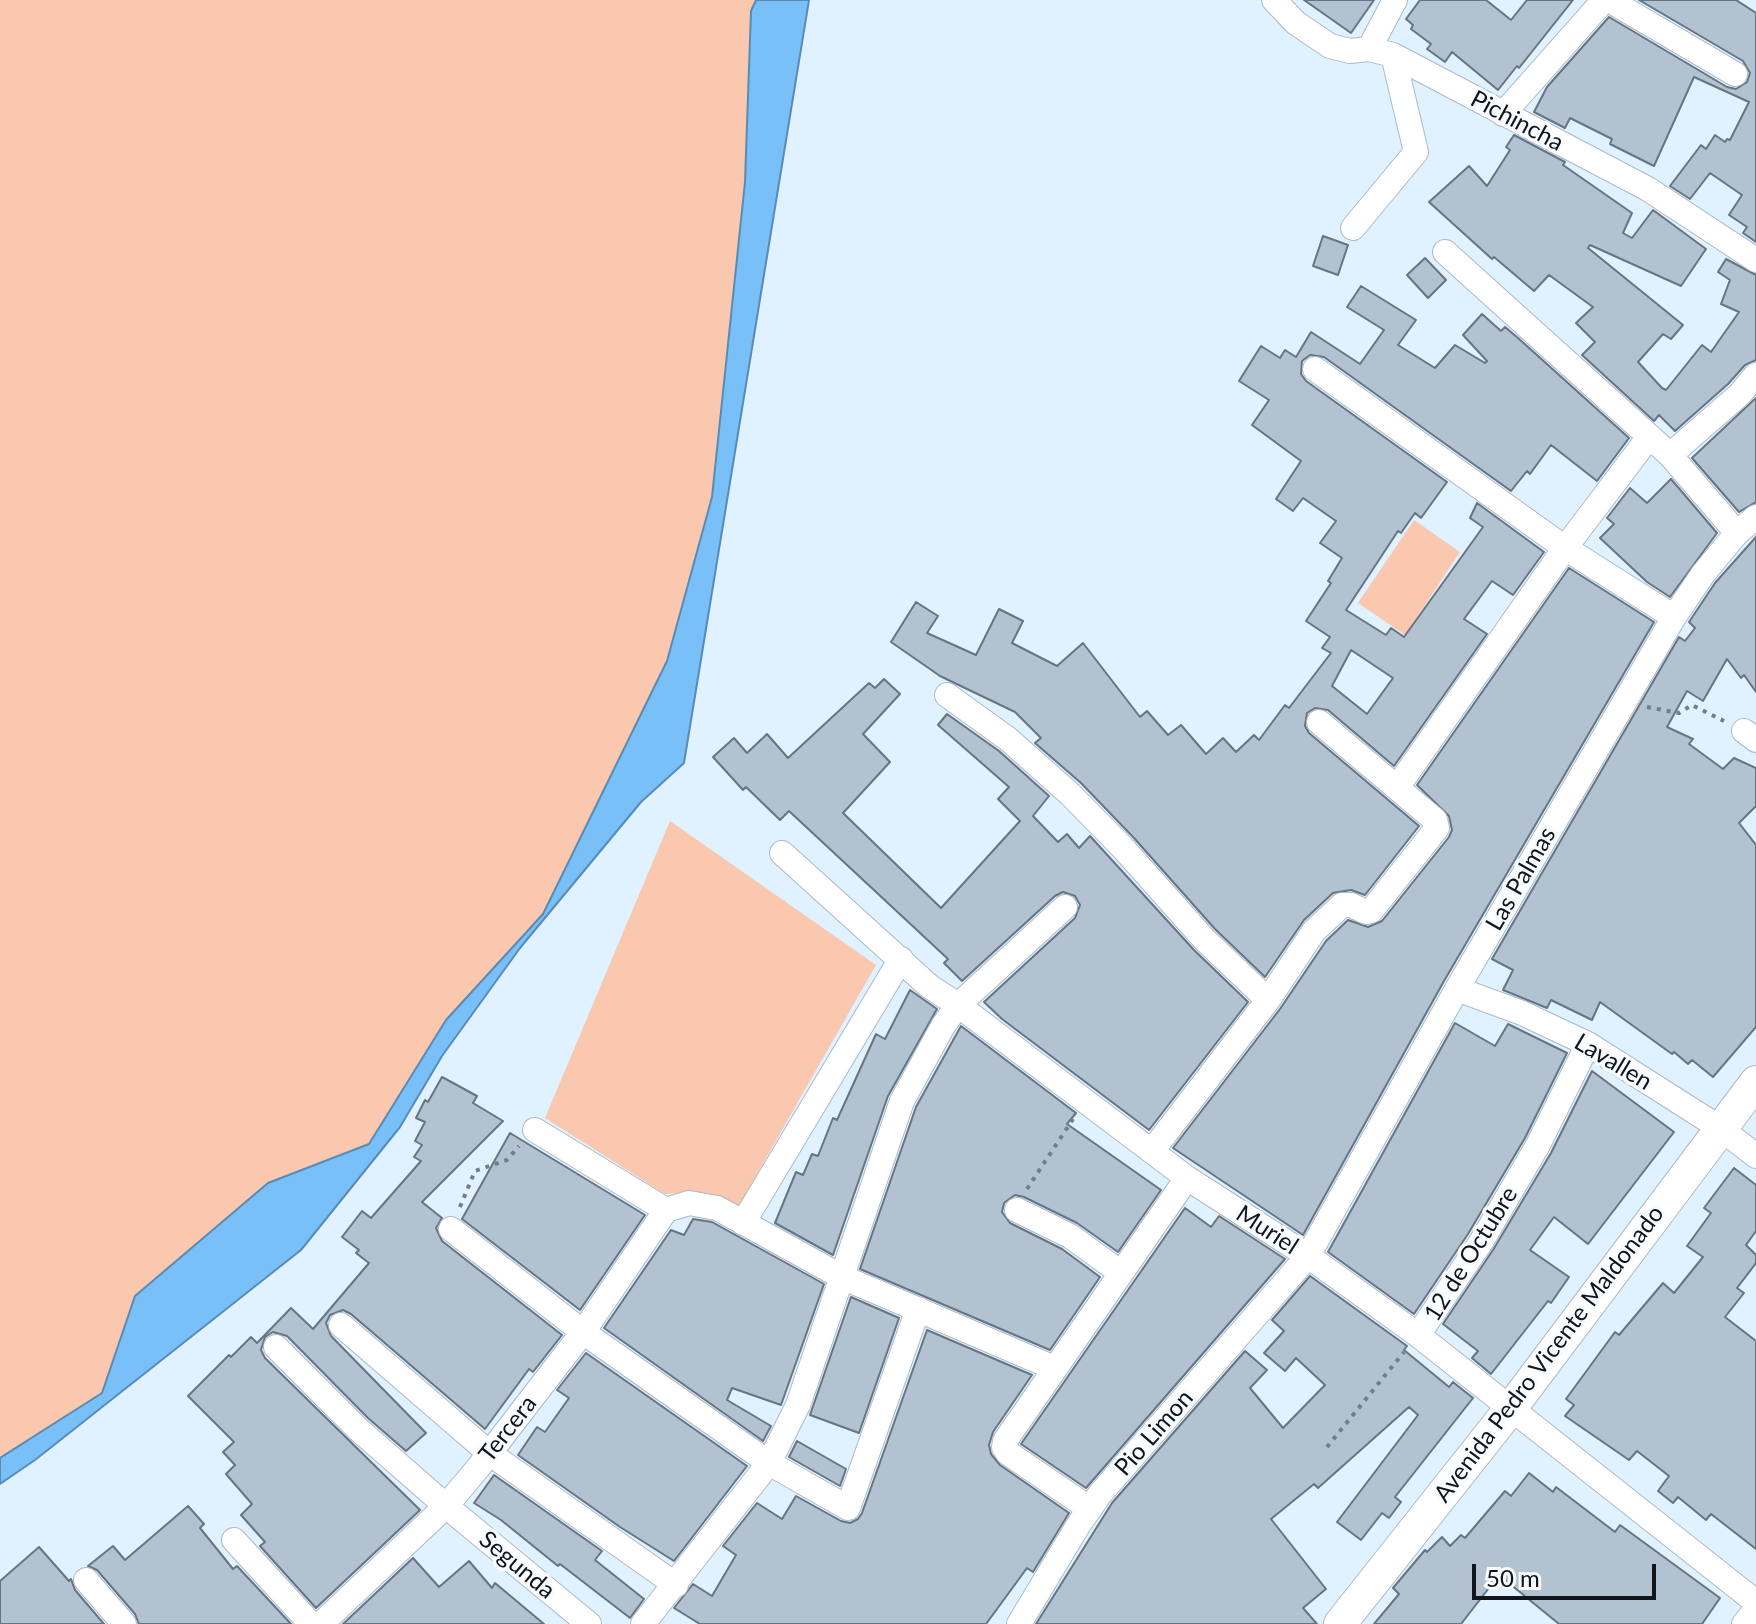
<!DOCTYPE html>
<html>
<head>
<meta charset="utf-8">
<style>
	body { margin:0 }
	#map { position:relative; width:1756px; height:1624px; overflow:hidden; background:#e0f1ff; font-family:Lato,sans-serif }
	canvas { display:block }
	.scale { position:absolute; left:1472px; top:1564px; width:184px; height:36px; box-sizing:border-box; border:4px solid #0f151a; border-top:0; padding-left:10px; font-size:24px; line-height:28px; white-space:nowrap; color:#0f151a; -webkit-text-stroke:6px #f9fcff; paint-order:stroke }
</style>
</head>
<body>
<div id="map">
<canvas width="1756" height="1624"></canvas>
<div class="scale">50 m</div>
</div>
<script>
const ctx = document.querySelector('canvas').getContext('2d');
ctx.lineJoin = 'round';
function fillPath(path, color) { ctx.fillStyle = color; ctx.fill(path, 'evenodd'); }
const toPath = rows => new Path2D(rows.map(r => 'M' + r).join(''));
function stroke(path, color, width, dash) { ctx.strokeStyle = color; ctx.lineWidth = width; ctx.lineCap = dash ? 'butt' : 'round'; ctx.setLineDash(dash || []); ctx.stroke(path); }
function label(font, color, halo, rows, align = 'center') {
  ctx.font = font + ' Lato,sans-serif'; ctx.lineWidth = 7; ctx.setLineDash([]); ctx.textBaseline = 'middle'; ctx.strokeStyle = halo; ctx.fillStyle = color; for (const [text, x, y, turn = 0] of rows) {
    ctx.save(); ctx.translate(x, y); ctx.rotate((+turn || 0) * Math.PI / 180); ctx.textAlign = isNaN(turn) ? turn : align; if (halo) ctx.strokeText(text, 0, 0); ctx.fillText(text, 0, 0); ctx.restore();
  }
}
fillPath(toPath([
	[0,0,756,0,751,11,745,182,712,497,667,661,543,914,446,1020,369,1144,268,1183,135,1296,102,1393,0,1458],
	[1414,520,1460,552,1405,635,1358,603],
	[670,821,876,965,737,1209,700,1192,665,1194,545,1118]
]), '#fac7af');
const water = toPath([
	[756,0,809,0,684,763,641,802,520,948,442,1056,400,1127,301,1250,35,1460,0,1484,0,1458,102,1393,135,1296,268,1183,369,1144,446,1020,543,914,667,661,712,497,745,182,751,11,756,0]
]);
fillPath(water, '#79bff8');
stroke(water, '#598cb5', 2);
const building = toPath([
	[1304,0,1374,0,1351,33,1304,0],
	[1420,0,1486,0,1511,20,1527,0,1573,0,1519,68,1517,66,1498,90,1452,52,1445,62,1427,49,1431,44,1411,29,1413,25,1406,19,1420,0],
	[1639,0,1736,0,1756,13,1756,242,1743,233,1747,227,1729,215,1742,195,1710,173,1690,199,1670,186,1701,145,1706,149,1715,135,1725,142,1727,139,1730,140,1749,102,1694,77,1654,166,1610,144,1612,139,1570,118,1565,128,1534,112,1547,87,1609,17,1727,87,1736,89,1747,82,1750,73,1743,61,1639,0],
	[1514,135,1565,162,1563,165,1632,213,1623,233,1632,238,1653,210,1706,249,1681,286,1590,245,1588,248,1683,325,1671,339,1663,334,1638,362,1662,388,1666,390,1702,345,1711,352,1739,312,1721,304,1730,280,1718,272,1726,259,1756,275,1756,360,1745,365,1728,384,1675,431,1659,415,1654,421,1582,355,1595,342,1576,323,1593,307,1549,275,1534,291,1494,257,1492,259,1429,202,1469,166,1487,186,1510,150,1506,147,1514,135],
	[1323,236,1348,245,1338,275,1313,266,1323,236],
	[1425,258,1446,280,1428,298,1407,275,1425,258],
	[1361,286,1416,320,1398,345,1435,368,1455,345,1485,363,1487,361,1463,335,1482,314,1501,331,1505,327,1518,338,1629,438,1597,481,1551,445,1530,474,1527,471,1511,491,1324,357,1310,355,1302,361,1301,374,1306,381,1447,482,1421,518,1415,513,1401,533,1398,531,1346,610,1386,635,1391,628,1404,637,1483,527,1470,518,1477,503,1544,552,1513,595,1492,581,1464,619,1487,634,1394,766,1328,710,1315,708,1307,713,1305,726,1309,733,1419,826,1365,895,1351,890,1333,893,1304,920,1265,977,1215,929,1134,838,1081,783,1035,743,1041,738,1015,712,940,676,891,642,916,602,938,616,927,633,976,655,999,609,1023,621,1012,643,1057,666,1083,643,1140,717,1147,711,1168,735,1181,725,1206,754,1223,738,1236,752,1254,735,1259,740,1285,705,1289,708,1331,653,1322,648,1330,637,1306,621,1331,583,1328,581,1342,558,1320,543,1336,521,1303,498,1293,511,1276,499,1301,461,1252,425,1269,400,1239,381,1261,346,1280,358,1285,350,1296,357,1311,332,1360,364,1384,330,1347,307,1361,286],
	[1351,650,1393,678,1367,714,1332,686,1351,650],
	[1756,398,1756,502,1739,512,1692,458,1756,398],
	[1671,479,1717,533,1670,597,1647,582,1600,538,1614,524,1607,518,1630,488,1647,503,1671,479],
	[1756,537,1756,692,1744,675,1741,678,1727,659,1703,701,1687,691,1667,727,1693,739,1689,744,1723,769,1734,758,1756,768,1756,806,1739,823,1756,845,1756,1027,1713,1077,1692,1060,1688,1064,1674,1052,1672,1054,1600,1002,1592,1020,1551,1000,1547,1008,1503,990,1513,970,1492,959,1679,637,1685,641,1695,628,1689,622,1715,583,1756,537],
	[1569,568,1654,622,1444,981,1303,1235,1173,1148,1280,1009,1326,941,1348,920,1368,927,1382,921,1449,837,1452,830,1449,816,1417,785,1569,568],
	[884,679,900,694,863,734,890,762,843,813,941,908,1020,821,998,799,1009,787,938,725,947,714,999,751,1049,796,1033,816,1058,842,1067,834,1079,848,1090,836,1194,950,1248,1002,1149,1130,1002,1019,984,1002,1075,918,1080,905,1075,896,1063,892,1055,896,962,981,944,963,948,959,789,811,780,820,746,787,743,790,713,757,734,738,747,753,767,734,788,758,869,683,875,688,884,679],
	[910,990,937,1009,888,1096,833,1255,775,1223,796,1172,803,1175,812,1154,818,1156,833,1118,837,1120,876,1034,885,1039,910,990],
	[1455,1023,1495,1046,1508,1024,1567,1053,1525,1138,1468,1234,1414,1314,1328,1252,1455,1023],
	[961,1026,1076,1113,1067,1124,1161,1190,1118,1252,1077,1223,1024,1197,1015,1195,1004,1203,1002,1212,1010,1223,1062,1249,1100,1277,1050,1350,860,1269,916,1107,961,1026],
	[1592,1071,1674,1132,1588,1244,1554,1217,1530,1250,1569,1277,1551,1303,1548,1301,1491,1374,1472,1358,1478,1351,1443,1324,1493,1250,1551,1153,1592,1071],
	[442,1077,477,1096,473,1103,503,1121,422,1202,442,1218,436,1228,442,1241,562,1335,533,1372,529,1369,485,1429,351,1314,343,1310,330,1315,326,1323,331,1336,426,1433,406,1451,368,1418,287,1336,273,1332,265,1337,261,1350,265,1358,420,1510,316,1608,260,1546,265,1542,241,1515,252,1504,226,1474,235,1465,223,1452,234,1442,188,1396,229,1355,231,1357,251,1337,257,1343,291,1308,313,1329,369,1263,356,1253,359,1250,342,1237,362,1211,371,1218,421,1161,414,1157,422,1145,415,1141,425,1122,416,1118,425,1100,428,1102,442,1077],
	[510,1133,645,1215,580,1310,462,1219,510,1133],
	[1734,1168,1756,1185,1756,1231,1746,1245,1756,1255,1756,1263,1737,1288,1744,1293,1725,1317,1756,1341,1756,1549,1711,1514,1706,1520,1678,1497,1673,1503,1658,1491,1669,1476,1637,1451,1629,1460,1565,1416,1574,1405,1566,1399,1615,1332,1619,1335,1663,1283,1674,1293,1703,1257,1687,1246,1711,1213,1704,1208,1734,1168],
	[1185,1208,1211,1227,1219,1216,1285,1259,1086,1488,1021,1444,1185,1208],
	[693,1219,712,1222,824,1284,781,1405,732,1388,727,1400,771,1426,763,1441,604,1328,671,1230,684,1235,693,1219],
	[1310,1276,1407,1346,1404,1350,1449,1387,1453,1382,1473,1398,1395,1497,1401,1502,1389,1518,1382,1513,1361,1540,1337,1522,1418,1415,1409,1407,1318,1488,1314,1484,1271,1519,1326,1589,1303,1608,1317,1624,1036,1624,1112,1503,1245,1351,1267,1370,1250,1388,1283,1428,1325,1385,1296,1358,1285,1371,1264,1353,1284,1331,1272,1320,1310,1276],
	[851,1297,899,1318,859,1433,810,1415,851,1297],
	[927,1330,1032,1375,993,1432,989,1445,991,1454,1000,1465,1069,1513,1033,1572,1027,1568,986,1624,700,1624,674,1608,693,1584,712,1596,736,1555,723,1546,757,1503,782,1519,796,1496,841,1521,850,1523,858,1519,862,1513,927,1330],
	[586,1353,747,1466,674,1561,620,1527,518,1455,537,1427,545,1432,569,1398,557,1390,586,1353],
	[797,1441,846,1469,840,1486,789,1457,797,1441],
	[1529,1473,1553,1492,1556,1487,1615,1532,1620,1525,1720,1598,1702,1624,1559,1624,1499,1575,1461,1624,1374,1624,1399,1594,1393,1588,1425,1550,1427,1552,1442,1537,1450,1546,1461,1535,1465,1538,1505,1491,1511,1496,1529,1473],
	[494,1475,602,1551,595,1560,644,1599,630,1618,560,1564,558,1566,501,1520,474,1503,494,1475],
	[188,1506,204,1524,200,1528,233,1569,237,1566,291,1624,139,1624,135,1614,97,1570,88,1566,113,1546,125,1560,188,1506],
	[39,1547,69,1581,71,1579,75,1590,104,1624,0,1624,0,1581,39,1547],
	[413,1558,439,1587,469,1561,492,1588,495,1583,544,1624,343,1624,413,1558]
]);
fillPath(building, '#b2c2d0');
stroke(building, '#677582', 2);
const minor = toPath([
	[1274,0,1296,23,1330,46,1350,51,1369,49,1393,55,1648,189,1756,260],
	[1609,0,1735,74],
	[1369,49,1395,0],
	[1503,114,1604,0],
	[1353,228,1416,152,1393,55],
	[1445,252,1670,455,1737,533],
	[1315,369,1565,548,1674,617],
	[1670,455,1739,395,1756,375],
	[947,695,1008,739,1070,794,1123,848,1204,939,1268,1000],
	[1744,731,1756,740],
	[1398,786,1565,548,1649,437],
	[782,853,929,986,958,1005,1187,1178,1308,1256,1418,1335,1756,1602],
	[1457,989,1522,1013,1588,1044,1720,1128,1756,1156],
	[535,1130,666,1210,689,1203,717,1208,842,1277,1054,1368],
	[1152,1151,1268,1000,1314,931,1342,905,1351,905,1366,912,1371,911,1437,828,1435,820,1319,722],
	[1017,1210,1070,1236,1121,1273],
	[743,1223,901,959],
	[451,1229,583,1332,769,1463,848,1508,918,1309],
	[341,1325,489,1453,676,1585],
	[1418,1335,1481,1242,1538,1145,1588,1044],
	[276,1347,358,1429,446,1506,589,1624],
	[1090,1509,1008,1453,1004,1447,1005,1441,1187,1178],
	[234,1540,311,1624],
	[86,1580,124,1624],
	[321,1624,446,1506,478,1468,583,1332,666,1210],
	[643,1624,769,1463,798,1405,902,1101,943,1026,958,1005,1065,907],
	[1019,1624,1079,1524,1100,1494,1308,1256,1457,989,1674,617,1703,574,1737,533,1756,517],
	[1744,1624,1756,1609]
]);
const major = toPath([
	[1340,1624,1511,1408,1756,1082]
]);
stroke(minor, '#aabac8', 26);
stroke(major, '#aabac8', 34);
stroke(toPath([
	[1647,707,1679,713,1692,705,1724,721],
	[1027,1189,1073,1119],
	[460,1207,475,1171,507,1160,519,1146],
	[1327,1447,1404,1352]
]), '#727d86', 4, [4, 6]);
stroke(minor, '#fff', 24);
stroke(major, '#fff', 32);
label('24px', '#0f151a', '#f9fcff', [
	["Pichincha",1517,121,28],
	["Las Palmas",1521,879,-60],
	["Lavallen",1613,1062,31],
	["Muriel",1267,1230,33],
	["12 de Octubre",1471,1254,-58],
	["Avenida Pedro Vicente Maldonado",1549,1354,-53],
	["Tercera",508,1429,-52],
	["Pio Limon",1154,1433,-49],
	["Segunda",517,1565,40]
]);
</script>
</body>
</html>
